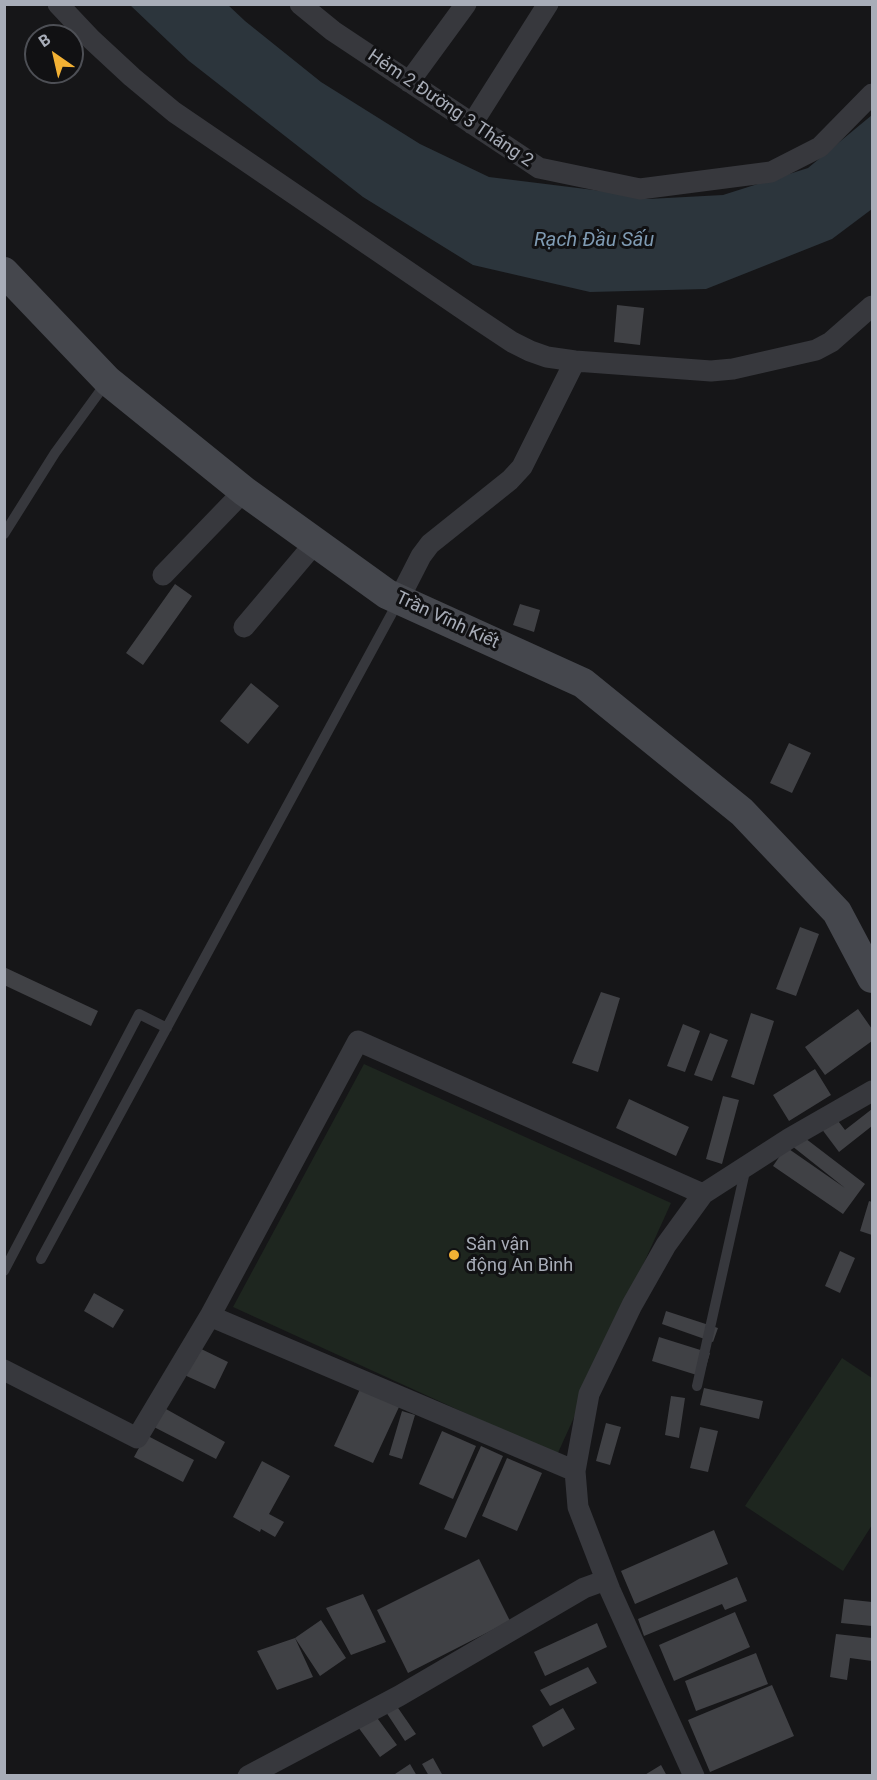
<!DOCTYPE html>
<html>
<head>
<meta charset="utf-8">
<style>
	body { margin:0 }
	#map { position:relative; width:877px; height:1780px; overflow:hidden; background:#161618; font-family:Roboto,sans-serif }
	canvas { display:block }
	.frame { position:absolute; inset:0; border:6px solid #a8adb8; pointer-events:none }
	.north { position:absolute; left:24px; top:24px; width:60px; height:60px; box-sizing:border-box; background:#111113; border:2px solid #4d4f55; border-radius:50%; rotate:326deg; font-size:16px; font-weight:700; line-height:24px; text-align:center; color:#a8adb8 }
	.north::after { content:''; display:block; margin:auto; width:21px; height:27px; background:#f2b134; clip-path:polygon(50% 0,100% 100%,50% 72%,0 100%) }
</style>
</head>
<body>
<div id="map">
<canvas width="877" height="1780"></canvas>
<div class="frame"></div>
<div class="north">B</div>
</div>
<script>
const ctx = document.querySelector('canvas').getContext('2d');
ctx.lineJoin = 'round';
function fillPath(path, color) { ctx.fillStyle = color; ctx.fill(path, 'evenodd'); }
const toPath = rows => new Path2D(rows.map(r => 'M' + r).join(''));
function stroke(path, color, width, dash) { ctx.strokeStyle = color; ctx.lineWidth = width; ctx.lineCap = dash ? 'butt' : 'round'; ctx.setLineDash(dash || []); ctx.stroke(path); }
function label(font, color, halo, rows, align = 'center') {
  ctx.font = font + ' Roboto,sans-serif'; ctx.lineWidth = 6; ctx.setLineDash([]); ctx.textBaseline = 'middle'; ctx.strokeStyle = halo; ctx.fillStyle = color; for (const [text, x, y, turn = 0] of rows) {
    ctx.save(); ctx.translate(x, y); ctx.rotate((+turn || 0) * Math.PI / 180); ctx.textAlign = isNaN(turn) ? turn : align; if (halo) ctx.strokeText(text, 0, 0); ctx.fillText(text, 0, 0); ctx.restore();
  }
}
fillPath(toPath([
	[364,1064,671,1203,557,1455,233,1307],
	[842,1358,872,1378,872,1525,843,1571,745,1506]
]), '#1e261f');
fillPath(toPath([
	[130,5,228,5,245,21,321,82,420,144,489,177,610,192,648,199,723,195,808,168,872,115,872,209,832,239,706,289,590,292,473,265,363,197,189,61]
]), '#2c353c');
fillPath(toPath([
	[617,305,644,308,640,345,614,342],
	[175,584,192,596,143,665,126,653],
	[520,604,540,610,534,632,513,625],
	[251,683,279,706,248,744,220,721],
	[789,743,811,753,792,793,770,783],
	[800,927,819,934,796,996,776,989],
	[4,967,98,1011,91,1026,4,985],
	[601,992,620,998,598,1072,572,1063],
	[858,1009,872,1029,872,1041,825,1075,805,1047],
	[751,1013,774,1021,754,1085,731,1077],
	[683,1024,700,1031,685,1072,667,1066],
	[710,1033,728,1040,712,1081,694,1075],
	[815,1069,831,1095,789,1121,773,1095],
	[723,1096,739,1100,722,1164,706,1159],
	[629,1099,689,1127,676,1156,616,1128],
	[872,1109,872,1126,839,1152,821,1128,835,1117,845,1130],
	[801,1135,865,1184,843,1214,773,1166,786,1147,845,1188,792,1146],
	[869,1201,872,1202,872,1235,860,1231],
	[840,1251,855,1258,840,1293,825,1286],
	[94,1293,124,1310,113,1328,84,1311],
	[666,1311,718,1328,713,1342,662,1324],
	[659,1337,710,1353,703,1377,652,1361],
	[193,1345,228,1362,215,1389,180,1373],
	[704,1388,763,1401,759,1419,700,1405],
	[360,1389,399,1407,373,1463,334,1446],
	[671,1396,685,1398,679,1438,665,1435],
	[166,1409,225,1442,216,1459,154,1427],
	[402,1411,415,1415,402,1459,389,1455],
	[606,1423,621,1427,610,1465,596,1461],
	[700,1427,718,1431,708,1472,690,1468],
	[442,1431,476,1446,453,1499,419,1484],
	[146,1435,194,1460,183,1482,134,1457],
	[481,1446,503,1456,466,1538,444,1529],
	[507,1458,542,1473,517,1531,482,1516],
	[262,1461,290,1476,269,1514,284,1522,275,1537,261,1529,260,1532,233,1517],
	[714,1530,728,1564,635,1604,621,1571],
	[479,1559,510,1621,408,1673,377,1610],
	[737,1577,747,1601,725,1610,722,1604,644,1636,638,1619],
	[363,1594,386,1642,351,1655,326,1608],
	[844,1599,872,1602,872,1626,841,1623],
	[735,1612,750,1647,674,1681,659,1645],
	[321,1620,346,1658,320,1676,295,1638,313,1677,277,1690,257,1651,295,1638],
	[597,1623,607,1647,545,1676,534,1652],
	[836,1634,872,1638,872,1661,850,1658,847,1680,830,1677],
	[756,1653,768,1684,696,1711,685,1681],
	[588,1667,597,1683,550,1706,540,1690],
	[772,1685,794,1736,710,1772,688,1720],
	[396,1705,416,1734,405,1741,386,1712],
	[563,1708,575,1729,543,1747,532,1726],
	[375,1715,397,1745,380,1757,358,1727],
	[433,1758,443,1776,429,1776,422,1764],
	[410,1764,417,1776,392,1776],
	[661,1765,667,1776,643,1776]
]), '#404145');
stroke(toPath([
	[4,534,55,453,106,383],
	[41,1259,398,602],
	[4,1271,139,1014,167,1028],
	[697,1386,746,1167]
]), '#37383d', 10);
stroke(toPath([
	[58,4,91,39,132,77,174,112,476,318,512,342,530,351,547,357,575,361,711,371,733,369,816,350,831,342,872,306],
	[300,4,333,31,539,168,640,189,771,172,820,147,872,94],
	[409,82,466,4],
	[472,124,548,4],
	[163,575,244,491],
	[399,599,421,556,430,544,510,480,522,467,575,361],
	[244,627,315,543],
	[210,1316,575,1471],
	[4,1370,137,1438,210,1316,358,1041,703,1194],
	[248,1776,399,1696,584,1588,606,1580],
	[694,1776,610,1590,578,1507,575,1471,589,1394,632,1305,666,1245,703,1194,790,1138,872,1091]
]), '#37383d', 21);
stroke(toPath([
	[4,272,108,381,244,491,387,594,583,683,742,812,837,912,872,978]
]), '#45474d', 30);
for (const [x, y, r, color] of [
	[454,1255,6,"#f2b134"]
]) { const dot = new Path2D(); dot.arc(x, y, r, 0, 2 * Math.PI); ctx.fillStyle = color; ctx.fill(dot); stroke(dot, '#111113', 2); }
label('18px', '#a8adb8', '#111113', [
	["Hẻm 2 Đường 3 Tháng 2",450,109,34],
	["Trần Vĩnh Kiết",447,621,25]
]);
label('18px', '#a8adb8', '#111113', [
	["Sân vận",466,1245],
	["động An Bình",466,1266]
], 'left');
label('italic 20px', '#7f9bb3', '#111113', [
	["Rạch Đầu Sấu",594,241]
]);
</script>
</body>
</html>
